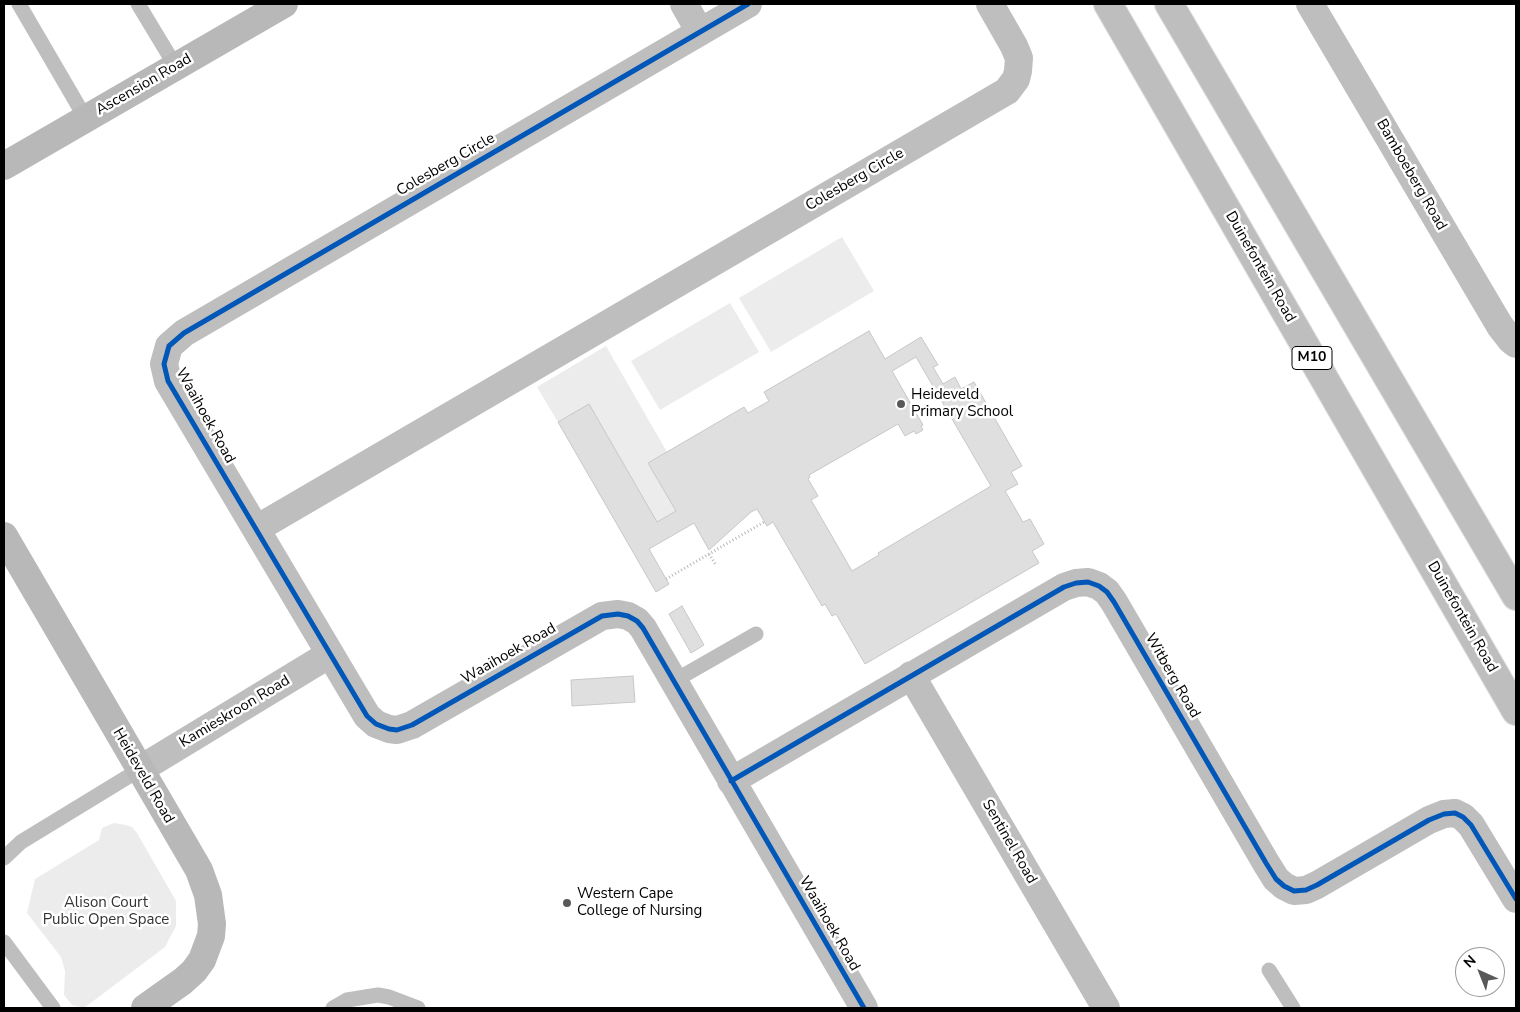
<!DOCTYPE html>
<html>
<head>
<meta charset="utf-8">
<style>
	body { margin:0 }
	#map { position:relative; width:1520px; height:1012px; overflow:hidden; background:#fff; font-family:"Nunito Sans",sans-serif }
	canvas { display:block }
	.frame { position:absolute; inset:0; border:5px solid #000; pointer-events:none }
	.north { position:absolute; left:1455px; top:947px; width:50px; height:50px; box-sizing:border-box; background:#fff; border:1px solid #999; border-radius:50%; rotate:316deg; font-size:14px; font-weight:700; line-height:20px; text-align:center; color:#000 }
	.north::after { content:''; display:block; margin:auto; width:18px; height:22px; background:#595959; clip-path:polygon(50% 0,100% 100%,50% 72%,0 100%) }
</style>
</head>
<body>
<div id="map">
<canvas width="1520" height="1012"></canvas>
<div class="frame"></div>
<div class="north">N</div>
</div>
<script>
const ctx = document.querySelector('canvas').getContext('2d');
ctx.lineJoin = 'round';
function fillPath(path, color) { ctx.fillStyle = color; ctx.fill(path, 'evenodd'); }
const toPath = rows => new Path2D(rows.map(r => 'M' + r).join(''));
function stroke(path, color, width, dash) { ctx.strokeStyle = color; ctx.lineWidth = width; ctx.lineCap = dash ? 'butt' : 'round'; ctx.setLineDash(dash || []); ctx.stroke(path); }
function label(font, color, halo, rows, align = 'center') {
  ctx.font = font + ' "Nunito Sans",sans-serif'; ctx.lineWidth = 5; ctx.setLineDash([]); ctx.textBaseline = 'middle'; ctx.strokeStyle = halo; ctx.fillStyle = color; for (const [text, x, y, turn = 0] of rows) {
    ctx.save(); ctx.translate(x, y); ctx.rotate((+turn || 0) * Math.PI / 180); ctx.textAlign = isNaN(turn) ? turn : align; if (halo) ctx.strokeText(text, 0, 0); ctx.fillText(text, 0, 0); ctx.restore();
  }
}
fillPath(toPath([
	[842,237,874,291,771,352,739,298],
	[730,303,759,352,660,410,631,361],
	[606,346,667,452,648,463,676,511,657,522,589,405,558,422,537,387],
	[114,823,126,825,132,827,137,833,176,901,176,926,165,947,84,1008,72,1005,64,995,65,971,61,957,27,913,35,879,99,840,102,828]
]), '#ececec');
const building = toPath([
	[869,331,885,359,921,337,938,365,933,367,943,384,955,377,961,389,974,382,1022,466,1011,472,1018,484,1005,491,1023,522,1030,519,1044,544,1032,551,1039,563,865,664,836,614,832,616,825,604,822,606,773,522,767,526,757,509,751,512,709,550,694,523,649,549,669,584,656,592,558,422,589,404,657,522,676,511,648,463,744,407,748,413,769,401,764,392,869,331],
	[916,357,991,486,878,553,879,555,852,571,811,500,818,496,808,479,810,477,809,475,898,424,905,436,914,431,916,434,923,430,921,426,923,425,892,371,916,357],
	[682,606,704,645,691,653,669,614,682,606],
	[633,676,635,702,572,706,571,680,633,676]
]);
fillPath(building, '#dfdfdf');
stroke(building, '#c7c7c7', 1);
const primary = toPath([
	[1108,4,1516,711],
	[1169,4,1516,596]
]);
stroke(primary, '#dbdbdb', 30);
stroke(toPath([
	[709,554,716,565],
	[666,579,764,522]
]), '#b9b9b9', 3, [1, 2.5]);
stroke(toPath([
	[19,4,86,119],
	[138,4,176,67],
	[674,681,756,634],
	[4,858,21,842,139,770],
	[4,942,53,1008],
	[1269,970,1293,1008],
	[333,1008,347,1000,378,995,389,997,418,1008]
]), '#bebebe', 15);
stroke(toPath([
	[684,4,700,32],
	[748,4,184,333,169,346,164,364,168,381,367,716,376,724,389,729,397,730,412,725,602,616,618,614,628,616,637,621,643,628,864,1008],
	[1310,4,1500,326,1511,340,1516,344],
	[256,529,1007,91,1016,79,1018,71,1019,58,1014,46,990,4],
	[911,675,1106,1008],
	[139,770,330,654],
	[731,781,1064,587,1076,583,1088,582,1099,586,1107,592,1114,602,1266,863,1276,879,1284,886,1294,891,1306,890,1317,885,1429,820,1444,814,1455,813,1463,817,1471,825,1516,899]
]), '#bebebe', 28);
stroke(toPath([
	[4,166,284,4],
	[4,536,199,870,208,895,212,924,211,936,202,960,194,971,183,981,145,1008]
]), '#b8b8b8', 28);
stroke(primary, '#bebebe', 28);
stroke(toPath([
	[748,4,184,333,169,346,164,364,168,381,367,716,376,724,389,729,397,730,412,725,602,616,618,614,628,616,637,621,643,628,864,1008],
	[731,781,1064,587,1076,583,1088,582,1099,586,1107,592,1114,602,1266,863,1276,879,1284,886,1294,891,1306,890,1317,885,1429,820,1444,814,1455,813,1463,817,1471,825,1516,899]
]), '#0057b8', 5);
for (const [x, y, r, color] of [
	[901,404,5,"#595959"],
	[567,903,5,"#595959"]
]) { const dot = new Path2D(); dot.arc(x, y, r, 0, 2 * Math.PI); ctx.fillStyle = color; ctx.fill(dot); stroke(dot, '#fff', 2); }
for (const [x, y, w] of [
	[1312,358,40]
]) { const box = new Path2D(); box.roundRect(x - w / 2, y - 11.5, w, 23, 4); ctx.fillStyle = '#fff'; ctx.fill(box); stroke(box, '#000', 1); }
label('bold 14px', '#000', null, [
	["M10",1312,358]
]);
label('15px', '#000', '#fff', [
	["Ascension Road",144,85,-30],
	["Colesberg Circle",446,165,-30],
	["Bamboeberg Road",1411,175,60],
	["Colesberg Circle",855,180,-30],
	["Duinefontein Road",1260,267,60],
	["Waaihoek Road",205,416,61],
	["Duinefontein Road",1462,617,60],
	["Waaihoek Road",509,654,-30],
	["Witberg Road",1172,676,60],
	["Kamieskroon Road",235,712,-31],
	["Heideveld Road",143,776,60],
	["Sentinel Road",1009,842,60],
	["Waaihoek Road",829,924,60]
]);
label('15px', '#000', '#fff', [
	["Heideveld",911,395],
	["Primary School",911,412],
	["Western Cape",577,894],
	["College of Nursing",577,911]
], 'left');
label('15px', '#333', '#fff', [
	["Alison Court",106,903],
	["Public Open Space",106,920]
]);
</script>
</body>
</html>
